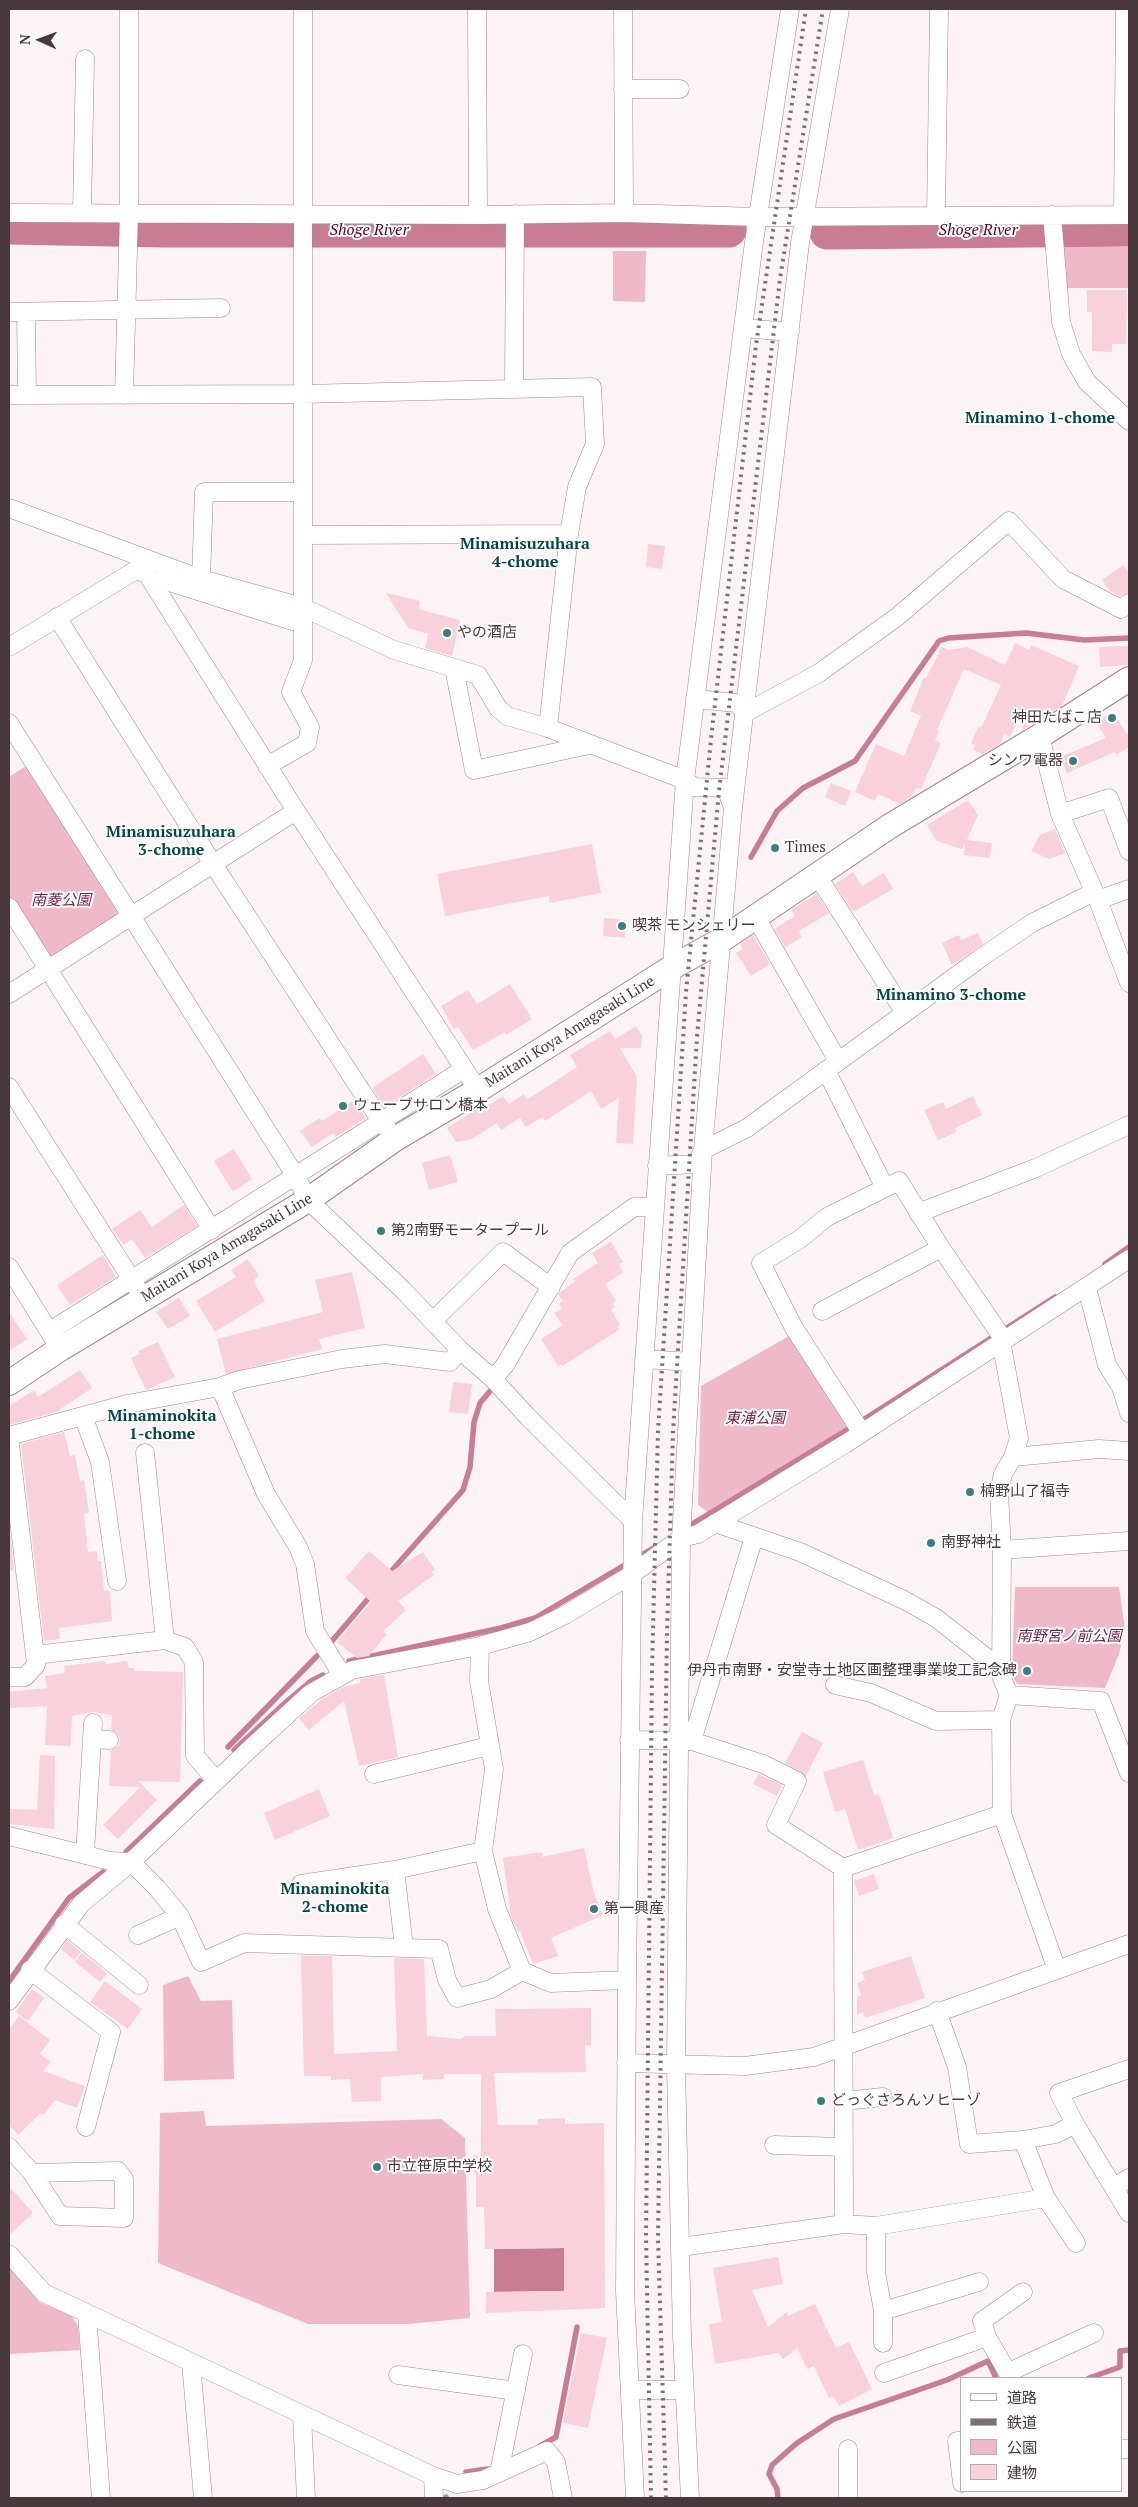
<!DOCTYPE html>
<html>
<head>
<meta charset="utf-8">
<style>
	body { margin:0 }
	#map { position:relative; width:1138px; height:2507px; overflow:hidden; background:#fbf3f5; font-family:"PT Serif","Noto Sans JP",serif }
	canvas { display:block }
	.frame { position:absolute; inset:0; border:10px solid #48383c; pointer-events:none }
	.legend { position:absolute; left:960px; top:2377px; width:162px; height:115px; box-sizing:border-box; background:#fff; border:1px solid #b6afb1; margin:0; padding:6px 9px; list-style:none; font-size:15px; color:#48383c }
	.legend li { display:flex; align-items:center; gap:10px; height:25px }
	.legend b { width:25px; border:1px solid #b6afb1 }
	.north { position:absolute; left:15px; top:15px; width:50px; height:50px; -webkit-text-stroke:4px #fff; paint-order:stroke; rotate:272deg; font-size:14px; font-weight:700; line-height:20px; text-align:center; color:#48383c }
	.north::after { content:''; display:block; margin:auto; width:18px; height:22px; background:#48383c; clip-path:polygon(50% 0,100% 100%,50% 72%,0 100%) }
</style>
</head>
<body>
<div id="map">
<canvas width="1138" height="2507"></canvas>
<div class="frame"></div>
<ul class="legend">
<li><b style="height:6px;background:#fff"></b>道路</li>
<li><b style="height:6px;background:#7d7073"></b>鉄道</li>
<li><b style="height:14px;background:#f0b9c8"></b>公園</li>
<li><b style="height:14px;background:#f8d1db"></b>建物</li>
</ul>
<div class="north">N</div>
</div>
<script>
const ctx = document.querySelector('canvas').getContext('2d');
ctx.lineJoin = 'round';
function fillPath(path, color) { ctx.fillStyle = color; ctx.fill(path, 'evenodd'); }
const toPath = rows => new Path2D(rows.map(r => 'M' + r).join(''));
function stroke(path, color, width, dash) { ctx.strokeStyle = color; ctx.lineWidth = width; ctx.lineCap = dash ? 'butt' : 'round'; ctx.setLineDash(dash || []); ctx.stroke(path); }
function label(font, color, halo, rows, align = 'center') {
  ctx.font = font + ' "PT Serif","Noto Sans JP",serif'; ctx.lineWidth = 4; ctx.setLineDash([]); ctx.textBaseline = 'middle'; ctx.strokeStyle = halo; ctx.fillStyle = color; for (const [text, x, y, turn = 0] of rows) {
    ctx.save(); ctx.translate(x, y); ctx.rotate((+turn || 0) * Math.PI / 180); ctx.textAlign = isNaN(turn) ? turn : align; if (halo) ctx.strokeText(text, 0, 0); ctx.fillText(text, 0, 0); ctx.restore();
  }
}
fillPath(toPath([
	[1058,246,1129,247,1129,288,1064,288],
	[613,251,646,251,645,302,613,301],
	[26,766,118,911,115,919,53,957,46,956,9,898,9,777],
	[791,1335,847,1427,708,1512,698,1505,701,1386],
	[1015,1587,1119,1587,1125,1629,1119,1654,1105,1688,1017,1684,1012,1675],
	[188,1976,201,2001,232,2000,234,2079,164,2081,163,1985],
	[204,2111,206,2126,441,2119,465,2138,470,2318,409,2324,308,2324,158,2263,160,2113],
	[9,2267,39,2302,72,2316,78,2326,80,2350,9,2354]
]), '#f0b9c8');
fillPath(toPath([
	[564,2248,564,2291,494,2292,494,2249]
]), '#c87d94');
stroke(toPath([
	[751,857,777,811,803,788,855,761,939,641,948,638,1026,633,1084,640,1129,638],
	[1105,1264,1129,1247],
	[684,1529,863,1420,1055,1297],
	[387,1576,463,1490,470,1467,474,1422,480,1403,491,1390],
	[332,1641,373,1593],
	[349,1661,501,1628,535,1618,655,1547],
	[228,1747,317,1656],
	[234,1750,286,1702,311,1681,323,1675],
	[126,1852,200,1781],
	[9,1981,69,1898,103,1872],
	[1089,2378,1120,2367,1120,2351,1129,2350],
	[540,2446,556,2437,577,2327],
	[466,2472,488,2469],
	[446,2497,446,2498],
	[778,2498,777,2489,769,2474,772,2465,797,2443,834,2419,947,2380,988,2361,996,2378]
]), '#c87d94', 5.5);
stroke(toPath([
	[9,227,164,230,729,230],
	[827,232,1129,229]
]), '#c87d94', 35);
fillPath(toPath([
	[1087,290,1127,290,1126,344,1112,344,1112,352,1092,351,1092,312,1087,312],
	[648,544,665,546,662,569,646,567],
	[1123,565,1129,574,1129,593,1120,596,1110,591,1102,580],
	[386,593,420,601,418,609,460,620,452,656,425,648,428,634,408,628],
	[1015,643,1029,650,1031,645,1079,666,1062,706,1024,729,1018,719,1010,737,1004,734,1000,744,983,754,973,750,975,745,971,743,978,727,981,728,1001,685,964,669,937,730,939,731,935,740,941,743,921,789,916,788,910,798,900,804,878,794,875,801,855,792,876,744,904,756,921,716,910,711,924,677,926,678,942,647,949,650,967,647,1005,665],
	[1128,646,1128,665,1100,667,1099,647],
	[1113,712,1129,737,1129,747,1116,755,1115,752,1067,773,1060,757,1106,738,1096,722],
	[831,783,851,791,845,806,825,797],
	[968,800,978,815,967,840,992,843,990,858,964,855,965,843,962,849,937,841,927,825],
	[1055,829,1065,853,1049,859,1031,851,1040,835],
	[592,844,601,893,550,903,549,896,445,916,437,874],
	[853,872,862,886,884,873,893,889,853,912,835,884],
	[817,894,829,913,799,931,802,937,785,947,774,929,795,916,791,910],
	[604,918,626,920,625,938,603,936],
	[978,933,983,944,952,965,942,943,959,935,961,940],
	[753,935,770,964,751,976,736,953,743,949,740,944],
	[510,984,532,1019,506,1035,505,1032,473,1050,458,1027,454,1029,441,1006,468,990,477,1004],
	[636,1026,642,1035,641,1048,620,1048,637,1077,633,1144,616,1143,619,1098,601,1109,591,1091,545,1121,543,1117,526,1127,520,1118,501,1130,497,1123,472,1139,456,1142,447,1128,483,1105,484,1108,503,1096,509,1104,524,1094,527,1100,577,1067,570,1055,610,1031,615,1039],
	[423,1054,436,1074,384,1107,372,1088],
	[973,1096,982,1115,955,1128,957,1132,938,1140,924,1110,943,1102,946,1109],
	[354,1100,366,1118,336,1137,333,1133,312,1147,300,1131,320,1118,322,1121],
	[234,1149,252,1179,233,1192,214,1161],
	[450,1155,458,1182,429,1190,422,1163],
	[184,1205,197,1226,145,1258,132,1239,124,1245,112,1229,140,1210,152,1227],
	[611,1242,623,1262,619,1264,623,1272,605,1284,616,1301,613,1303,615,1307,611,1310,620,1325,617,1327,619,1330,562,1366,561,1364,558,1366,541,1339,563,1325,554,1313,562,1308,559,1304,563,1301,558,1294,575,1281,573,1279,598,1263,592,1253],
	[103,1255,116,1277,70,1305,57,1285],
	[248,1259,259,1276,253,1281,265,1301,215,1332,196,1301,236,1277,231,1270],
	[352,1272,365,1328,319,1339,322,1349,226,1374,217,1339,323,1312,315,1280],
	[179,1298,190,1316,168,1329,156,1312],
	[9,1312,27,1339,9,1351],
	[158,1342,175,1377,146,1390,131,1358,140,1354,138,1351],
	[80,1370,92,1388,59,1410,59,1411,9,1425,9,1406,31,1392,35,1391,38,1397],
	[453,1382,472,1384,468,1414,449,1412],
	[64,1432,70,1456,75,1455,80,1481,84,1480,89,1513,84,1514,88,1552,97,1551,98,1561,101,1561,104,1591,108,1590,110,1593,112,1621,59,1628,60,1639,44,1641,21,1444],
	[9,1524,14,1570,9,1571],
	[369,1551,392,1571,423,1552,435,1570,432,1572,434,1575,398,1601,406,1610,383,1631,387,1634,369,1656,357,1658,337,1642,371,1602,345,1578],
	[105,1661,105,1664,127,1661,129,1668,134,1668,134,1671,183,1672,180,1782,138,1781,157,1800,118,1839,103,1825,140,1787,109,1786,111,1750,118,1746,120,1740,118,1735,111,1730,112,1715,93,1712,72,1716,71,1746,45,1745,47,1706,9,1708,9,1692,47,1688,45,1676,65,1673,64,1666],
	[384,1675,398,1757,359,1766,344,1701,309,1730,299,1718,321,1700,343,1687,360,1683,360,1679],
	[802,1732,823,1743,806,1776,785,1763],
	[40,1755,55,1756,54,1829,9,1824,9,1809,37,1810],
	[863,1760,874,1795,879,1794,893,1838,858,1850,845,1809,835,1812,823,1772],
	[758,1774,782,1785,777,1796,753,1784],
	[319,1789,330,1816,275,1840,264,1813],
	[584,1848,594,1893,603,1915,551,1938,558,1956,533,1964,520,1931,518,1932,511,1916,503,1858,542,1852,542,1857],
	[874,1874,879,1889,859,1896,854,1881],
	[67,1940,81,1952,74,1960,61,1949],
	[82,1953,107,1973,100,1982,75,1962],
	[301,1956,332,1956,334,2054,397,2051,394,1958,424,1959,427,2036,461,2039,465,2036,496,2036,495,2009,591,2008,591,2046,585,2045,586,2072,494,2073,498,2125,538,2125,538,2119,565,2118,565,2124,604,2123,605,2308,486,2313,486,2292,564,2291,564,2248,485,2249,484,2207,476,2207,476,2173,474,2173,473,2155,481,2156,481,2074,444,2074,444,2079,423,2080,423,2074,381,2077,381,2101,352,2102,350,2079,331,2080,331,2076,304,2076],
	[911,1956,925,1998,865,2018,863,2012,857,2015,857,1997,861,1995,857,1983,865,1980,862,1972],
	[105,1981,142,2009,128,2029,90,2002],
	[32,1989,44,1998,28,2021,16,2012],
	[19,2016,50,2040,40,2054,51,2062,43,2071,85,2086,77,2108,55,2100,44,2115,41,2113,18,2135,9,2125,9,2029],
	[9,2186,33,2213,9,2235],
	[778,2257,783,2284,752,2290,768,2327,787,2312,788,2316,815,2304,836,2348,849,2342,872,2389,839,2406,834,2396,829,2398,814,2366,807,2369,797,2348,783,2359,779,2353,715,2364,709,2324,722,2322,713,2268],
	[581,2333,607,2338,588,2428,563,2423]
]), '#f8d1db');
const street = toPath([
	[477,9,478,215],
	[623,9,624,213],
	[623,89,680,89],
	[9,213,478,215,624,213,757,217,1129,215],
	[82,213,85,59],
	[1052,215,1061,322,1071,354,1087,382,1129,421],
	[1123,215,1125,9],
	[936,216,939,9],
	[9,312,221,308],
	[26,312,27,395],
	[743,328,790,332],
	[514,389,515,214],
	[9,395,303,394,592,387,595,444,577,487,569,534,548,728],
	[124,395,129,213,129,9],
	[9,508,201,579,302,607,394,650,478,675,498,708,507,716,548,728,685,780,694,787,726,788,733,808],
	[303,535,569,534],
	[201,579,204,492,302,492],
	[155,586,163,580,292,621,302,619],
	[57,617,213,864,381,1121,395,1139],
	[9,647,136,570,147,574,296,811,478,1090],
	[454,668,474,770,589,745],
	[695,699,737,703,745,713,819,673,897,617,1009,521,1063,579,1121,609,1129,603],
	[9,723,295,1175,308,1200,403,1290,460,1350,493,1379,528,1417,633,1521],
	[1040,736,1060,814,1098,900,1129,983],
	[267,766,307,743,310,727,291,692,303,660,303,9],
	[1060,814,1109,798,1129,851],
	[817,875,905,1013],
	[1098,900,1129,889],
	[9,907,212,1230],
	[755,916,838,1061],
	[9,994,296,811],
	[826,1070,885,1188],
	[9,1087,139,1291],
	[657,1166,696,1164,703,1150,747,1128,982,957,1032,923,1094,892],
	[918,1213,1036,1168,1129,1125],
	[9,1267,55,1341],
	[1087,1288,1107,1365,1121,1387,1129,1413],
	[822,1311,941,1248,1004,1340],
	[433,1321,503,1252,551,1287],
	[50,1331,464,1069],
	[1001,1341,1019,1438,1013,1457,1003,1474,999,1493,1002,1550,1001,1676,1009,1695,1001,1720,1002,1814,1057,1970],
	[644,1359,691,1362],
	[493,1379,505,1365,570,1253,634,1207,655,1207],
	[220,1387,266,1494,298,1547,305,1564,315,1631,342,1675],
	[83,1416,100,1462,117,1581],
	[862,1433,794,1328,761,1263,800,1239,827,1217,899,1181,941,1248],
	[145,1453,165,1640],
	[1013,1457,1099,1449,1129,1451],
	[715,1523,800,1552,904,1600,936,1618,1001,1669],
	[1002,1550,1129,1541],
	[9,1677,25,1677,36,1665,35,1655],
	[835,1685,871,1693,936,1721,1001,1720],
	[1009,1695,1101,1701,1129,1773],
	[92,1739,109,1740],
	[629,1740,692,1741,763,1764,797,1781,776,1825,843,1868],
	[692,1741,754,1537],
	[374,1774,489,1746],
	[216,1780,195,1756,194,1662,185,1647,165,1640,35,1655,9,1436,127,1404,220,1387,239,1380,342,1359,385,1354,450,1362,460,1350],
	[9,1836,110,1861,131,1862,157,1888,180,1916,201,1962,244,1943,439,1949,447,1980,457,1998,491,1989,522,1971],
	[483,1851,497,1909,522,1971,551,1983,627,1980],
	[85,1853,93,1723],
	[395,1870,404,1947],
	[301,1884,395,1870,483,1851,494,1769,479,1681,480,1646],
	[64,1924,139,1985],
	[138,1935,180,1916],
	[30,1970,111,2032,86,2127],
	[9,2001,81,1904,131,1862,253,1746,311,1693,352,1670,480,1646,530,1632,565,1615,631,1575,681,1538,698,1534,845,1444,1129,1259],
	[937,2011,957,2067,969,2144,1023,2140,1056,2134,1075,2124,1059,2093,1129,2069],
	[626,2063,745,2066,814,2057,1129,1944],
	[844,2101,883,2097],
	[1075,2124,1129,2213],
	[1023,2140,1046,2198,1076,2243],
	[774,2145,844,2147],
	[9,2147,32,2173,60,2216,124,2218,124,2179,118,2171,32,2173],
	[1114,2187,1129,2178],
	[844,2224,843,1868,1002,1814],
	[876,2226,876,2272,883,2311,883,2343],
	[681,2247,844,2224,876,2226,1046,2198],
	[9,2254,44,2293,433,2476,457,2484,483,2480,547,2451,556,2462,563,2498],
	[883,2311,979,2282],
	[87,2314,101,2498],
	[191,2363,203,2498],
	[1009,2372,1094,2333],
	[884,2373,987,2337],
	[398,2375,516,2391],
	[1011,2378,987,2337,982,2321,1023,2292],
	[630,2390,684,2390],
	[302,2416,306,2498],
	[962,2441,957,2441,962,2483],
	[1122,2449,1129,2449],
	[499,2473,523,2354],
	[433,2476,434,2498],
	[635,2498,625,2291,627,1980,633,1521,685,780,754,242,790,9],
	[690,2498,682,2336,676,2067,681,1538,703,1150,733,808,800,243,840,9],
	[848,2498,848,2449]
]);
const secondary = toPath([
	[9,1383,60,1349,308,1200,395,1139,478,1090,671,968,723,939,890,826,1040,736,1129,679]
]);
stroke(street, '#a7848d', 19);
stroke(secondary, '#a7848d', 26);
stroke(street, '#fff', 18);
stroke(secondary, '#fff', 24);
stroke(toPath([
	[651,2498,646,2236,652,1670,658,1431,686,992,711,739,756,345,806,9],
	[666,2498,658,2238,667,1633,673,1432,697,1037,719,791,780,279,823,9]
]), '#7d7073', 4, [2.5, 5]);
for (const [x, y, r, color] of [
	[447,633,5,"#378082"],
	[1112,718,5,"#378082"],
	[1073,761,5,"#378082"],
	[775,848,5,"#378082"],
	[622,926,5,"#378082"],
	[343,1106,5,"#378082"],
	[381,1231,5,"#378082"],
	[970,1492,5,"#378082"],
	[931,1543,5,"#378082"],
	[1027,1671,5,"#378082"],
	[594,1909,5,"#378082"],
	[821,2101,5,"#378082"],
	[377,2167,5,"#378082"]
]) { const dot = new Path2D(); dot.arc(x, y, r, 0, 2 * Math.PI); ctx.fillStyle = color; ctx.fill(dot); stroke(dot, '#fff', 2); }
label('15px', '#48383c', '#fff', [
	["やの酒店",457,633],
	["神田たばこ店",1102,718,"right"],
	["シンワ電器",1063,761,"right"],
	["Times",785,848],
	["喫茶 モンシェリー",632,926],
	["ウェーブサロン橋本",353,1106],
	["第2南野モータープール",391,1231],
	["楠野山了福寺",980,1492],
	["南野神社",941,1543],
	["伊丹市南野・安堂寺土地区画整理事業竣工記念碑",1017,1671,"right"],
	["第一興産",604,1909],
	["どっぐさろんソヒーゾ",831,2101],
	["市立笹原中学校",387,2167]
], 'left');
label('italic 15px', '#792144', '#fff', [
	["南菱公園",61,901],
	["東浦公園",755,1419],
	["南野宮ノ前公園",1069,1637]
]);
label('15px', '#48383c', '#fff', [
	["Maitani Koya Amagasaki Line",570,1032,-32],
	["Maitani Koya Amagasaki Line",227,1248,-31]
]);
label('italic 16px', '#5c002c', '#fff', [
	["Shoge River",369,230],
	["Shoge River",978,230]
]);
label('bold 16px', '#044749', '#fff', [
	["Minamino 1-chome",1040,418],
	["Minamisuzuhara",525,544],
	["4-chome",525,562],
	["Minamisuzuhara",171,832],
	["3-chome",171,850],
	["Minamino 3-chome",951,995],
	["Minaminokita",162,1416],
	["1-chome",162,1434],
	["Minaminokita",335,1889],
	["2-chome",335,1907]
]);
</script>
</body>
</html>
